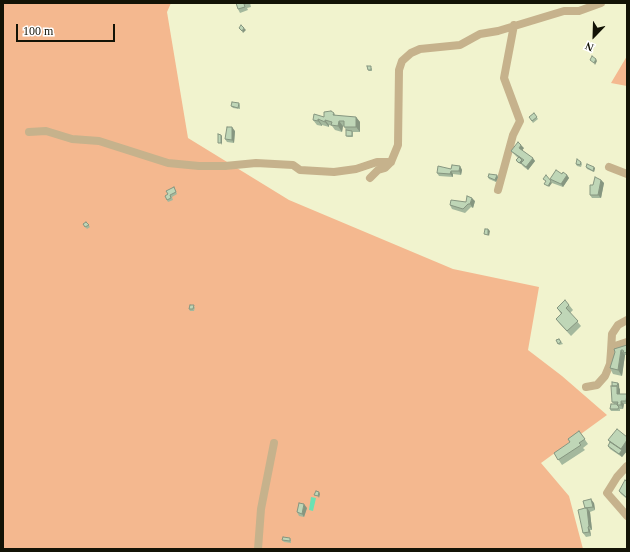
<!DOCTYPE html>
<html>
<head>
<meta charset="utf-8">
<style>
	body { margin:0 }
	#map { position:relative; width:630px; height:552px; overflow:hidden; background:#f1f3ce; font-family:"Times New Roman",serif }
	canvas { display:block }
	.frame { position:absolute; inset:0; border:4px solid #131306; pointer-events:none }
	.north { position:absolute; left:574px; top:16px; width:40px; height:40px; -webkit-text-stroke:3px #fff; paint-order:stroke; rotate:203deg; font-size:11px; font-weight:700; line-height:16px; text-align:center; color:#131306 }
	.north::after { content:''; display:block; margin:auto; width:14px; height:18px; background:#131306; clip-path:polygon(50% 0,100% 100%,50% 72%,0 100%) }
	.scale { position:absolute; left:16px; top:24px; width:99px; height:18px; box-sizing:border-box; border:2px solid #131306; border-top:0; padding-left:5px; font-size:12px; line-height:14px; white-space:nowrap; color:#131306; -webkit-text-stroke:3px #fff; paint-order:stroke }
</style>
</head>
<body>
<div id="map">
<canvas width="630" height="552"></canvas>
<div class="frame"></div>
<div class="north">N</div>
<div class="scale">100 m</div>
</div>
<script>
const ctx = document.querySelector('canvas').getContext('2d');
ctx.lineJoin = 'round';
function fillPath(path, color) { ctx.fillStyle = color; ctx.fill(path, 'evenodd'); }
const toPath = rows => new Path2D(rows.map(r => 'M' + r).join(''));
function stroke(path, color, width, dash) { ctx.strokeStyle = color; ctx.lineWidth = width; ctx.lineCap = dash ? 'butt' : 'round'; ctx.setLineDash(dash || []); ctx.stroke(path); }
fillPath(toPath([
	[3,3,171,3,167,12,188,138,289,200,453,269,539,287,528,350,562,376,607,415,541,463,569,496,583,549,3,549],
	[627,56,627,86,611,83]
]), '#f4b88f');
fillPath(toPath([
	[311,497,316,498,313,511,309,510]
]), '#6be1b3');
stroke(toPath([
	[29,132,46,131,72,139,99,141,168,163,199,166,225,166,256,163,293,165,300,170,334,172,356,169,377,162,391,162],
	[609,167,627,174],
	[370,178,378,170,385,168,391,162,398,145,399,70,402,61,411,53,420,49,460,45,480,34,498,31,564,11,579,11,601,3],
	[498,190,513,135,520,121,504,78,514,25],
	[611,351,612,334,618,325,627,320],
	[586,387,597,385,605,376,610,364,611,351,615,346,627,342],
	[627,466,617,477,607,493,627,516],
	[258,549,261,509,274,443]
]), '#c6b28c', 8);
fillPath(toPath([
	[236,3,250,3,251,7,247,8,248,10,240,13,238,9],
	[372,68,372,71,369,71,368,70],
	[239,103,240,105,240,109,233,108,231,106],
	[334,113,336,116,356,117,360,122,360,132,353,132,353,137,348,137,346,136,346,130,344,126,343,126,342,132,335,130,332,126,329,125,329,127,322,125,322,126,317,125,313,120,324,117],
	[534,113,538,119,533,123,529,117],
	[235,131,234,143,227,142,225,139],
	[524,148,522,150,535,161,528,170,524,167,521,164,517,162,516,160,518,158,511,151],
	[581,162,582,164,581,167,577,166,576,164],
	[460,166,462,170,461,175,453,174,453,177,439,176,437,173],
	[586,167,595,168,594,172,587,169],
	[562,174,567,175,569,178,563,187,552,183,550,179],
	[488,177,498,177,496,182,489,179],
	[601,180,604,183,601,198,592,198,590,195,593,185],
	[174,187,177,194,172,197,173,200,168,202,167,200,168,194],
	[475,201,473,208,471,207,465,213,452,209,450,205,466,202],
	[86,222,90,227,87,229,83,224],
	[569,305,573,310,570,313,581,326,571,336,560,324,556,319,561,314,557,308],
	[195,307,194,311,190,311,189,309],
	[559,339,563,344,559,345,556,340],
	[627,345,627,357,626,355,625,355,622,376,613,374,610,368,615,352],
	[618,383,619,384,620,394,627,394,627,404,624,404,623,409,620,409,620,411,611,411,610,409,614,404,612,402,612,386],
	[579,431,588,444,583,448,585,450,562,465,554,453,570,443,568,439],
	[627,437,627,451,622,457,610,449,608,446,610,442,608,440],
	[627,482,627,499,621,494,619,491],
	[594,503,595,510,590,512,592,530,590,530,591,536,586,537,583,533,585,508],
	[307,508,304,517,299,516,297,512],
	[290,538,291,540,291,543,284,542,282,540]
]), '#a4b89d');
fillPath(toPath([
	[244,28,246,30,243,33,242,31],
	[596,59,597,61,595,65,594,63],
	[356,117,360,122,360,132,356,127],
	[318,119,322,125,322,126,318,121],
	[325,120,329,125,329,127,325,122],
	[339,121,343,126,342,132,338,126],
	[232,127,235,131,234,143,232,140],
	[221,135,222,136,222,145,221,143],
	[521,145,524,148,521,152,519,148],
	[533,158,535,161,528,170,526,167],
	[522,160,523,161,521,164,519,163],
	[460,166,462,170,461,175,459,171],
	[594,167,595,168,594,172,593,171],
	[451,171,453,174,453,177,450,174],
	[497,175,498,177,496,182,495,180],
	[567,175,569,178,563,187,561,184],
	[601,180,604,183,601,198,598,195],
	[551,181,552,183,549,187,548,186],
	[472,198,475,201,473,208,470,204],
	[488,229,490,231,489,236,488,235],
	[621,350,625,355,622,376,618,370],
	[618,383,619,384,619,388,620,389,620,398,617,394],
	[621,401,624,404,623,409,621,405],
	[627,440,627,451,622,457,619,454,622,450,621,449],
	[319,492,320,494,319,498,318,496],
	[591,499,594,503,595,510,593,507],
	[304,504,307,508,304,517,302,514],
	[587,508,590,512,592,530,589,526],
	[588,527,590,530,591,536,589,532]
]), '#869680');
const building = toPath([
	[236,3,249,3,244,4,245,7,238,9,236,3],
	[241,25,244,28,242,31,239,28,241,25],
	[592,56,596,59,594,63,590,60,592,56],
	[367,66,371,66,371,70,368,70,367,66],
	[232,102,239,103,238,108,231,106,232,102],
	[331,111,334,113,333,115,356,117,356,127,344,127,344,121,339,121,338,126,331,125,332,122,325,120,325,122,318,119,318,121,313,120,314,114,324,117,324,112,331,111],
	[534,113,537,117,532,121,529,117,534,113],
	[227,127,232,127,232,140,225,139,227,127],
	[346,130,352,131,352,136,346,136,346,130],
	[218,134,221,135,221,143,218,143,218,134],
	[518,142,521,145,519,148,533,158,526,167,521,163,524,160,511,151,518,142],
	[519,157,522,160,519,163,516,160,519,157],
	[577,159,581,162,580,165,576,164,577,159],
	[587,164,594,167,593,171,586,167,587,164],
	[452,165,460,166,459,171,451,171,450,174,437,173,438,166,451,169,452,165],
	[556,170,562,174,563,172,567,175,561,184,550,179,556,170],
	[489,174,497,175,495,180,488,177,489,174],
	[546,175,551,181,548,186,544,184,546,181,543,179,546,175],
	[595,177,601,180,598,195,590,195,590,185,593,185,595,177],
	[174,187,176,192,170,195,171,198,167,200,165,196,168,194,166,191,174,187],
	[467,196,472,198,470,204,468,204,463,209,450,205,451,200,466,202,467,196],
	[86,222,89,225,85,227,83,224,86,222],
	[485,229,488,229,488,235,484,234,485,229],
	[565,300,569,305,566,308,578,321,567,331,556,319,562,313,557,308,565,300],
	[190,305,194,305,193,309,189,309,190,305],
	[559,339,561,342,558,344,556,340,559,339],
	[627,345,627,352,624,353,623,350,621,350,618,370,610,368,615,352,614,349,627,345],
	[612,382,618,383,617,386,612,386,612,382],
	[611,386,617,386,617,394,627,394,626,401,621,401,621,405,617,405,618,402,612,402,611,386],
	[611,404,617,404,617,405,619,407,618,409,610,409,611,404],
	[617,429,627,437,627,440,621,449,608,440,617,429],
	[579,431,585,439,579,443,581,445,558,460,554,453,570,442,568,439,579,431],
	[610,442,622,450,619,454,608,446,610,442],
	[625,480,627,482,627,496,626,497,619,491,625,480],
	[316,491,319,492,318,496,314,495,316,491],
	[591,499,593,507,585,508,587,508,589,526,588,527,589,532,583,533,578,510,585,508,583,501,591,499],
	[299,503,304,504,302,514,297,512,299,503],
	[283,537,290,538,290,541,282,540,283,537]
]);
fillPath(building, '#bfd6b7');
stroke(building, '#869680', 1);
</script>
</body>
</html>
